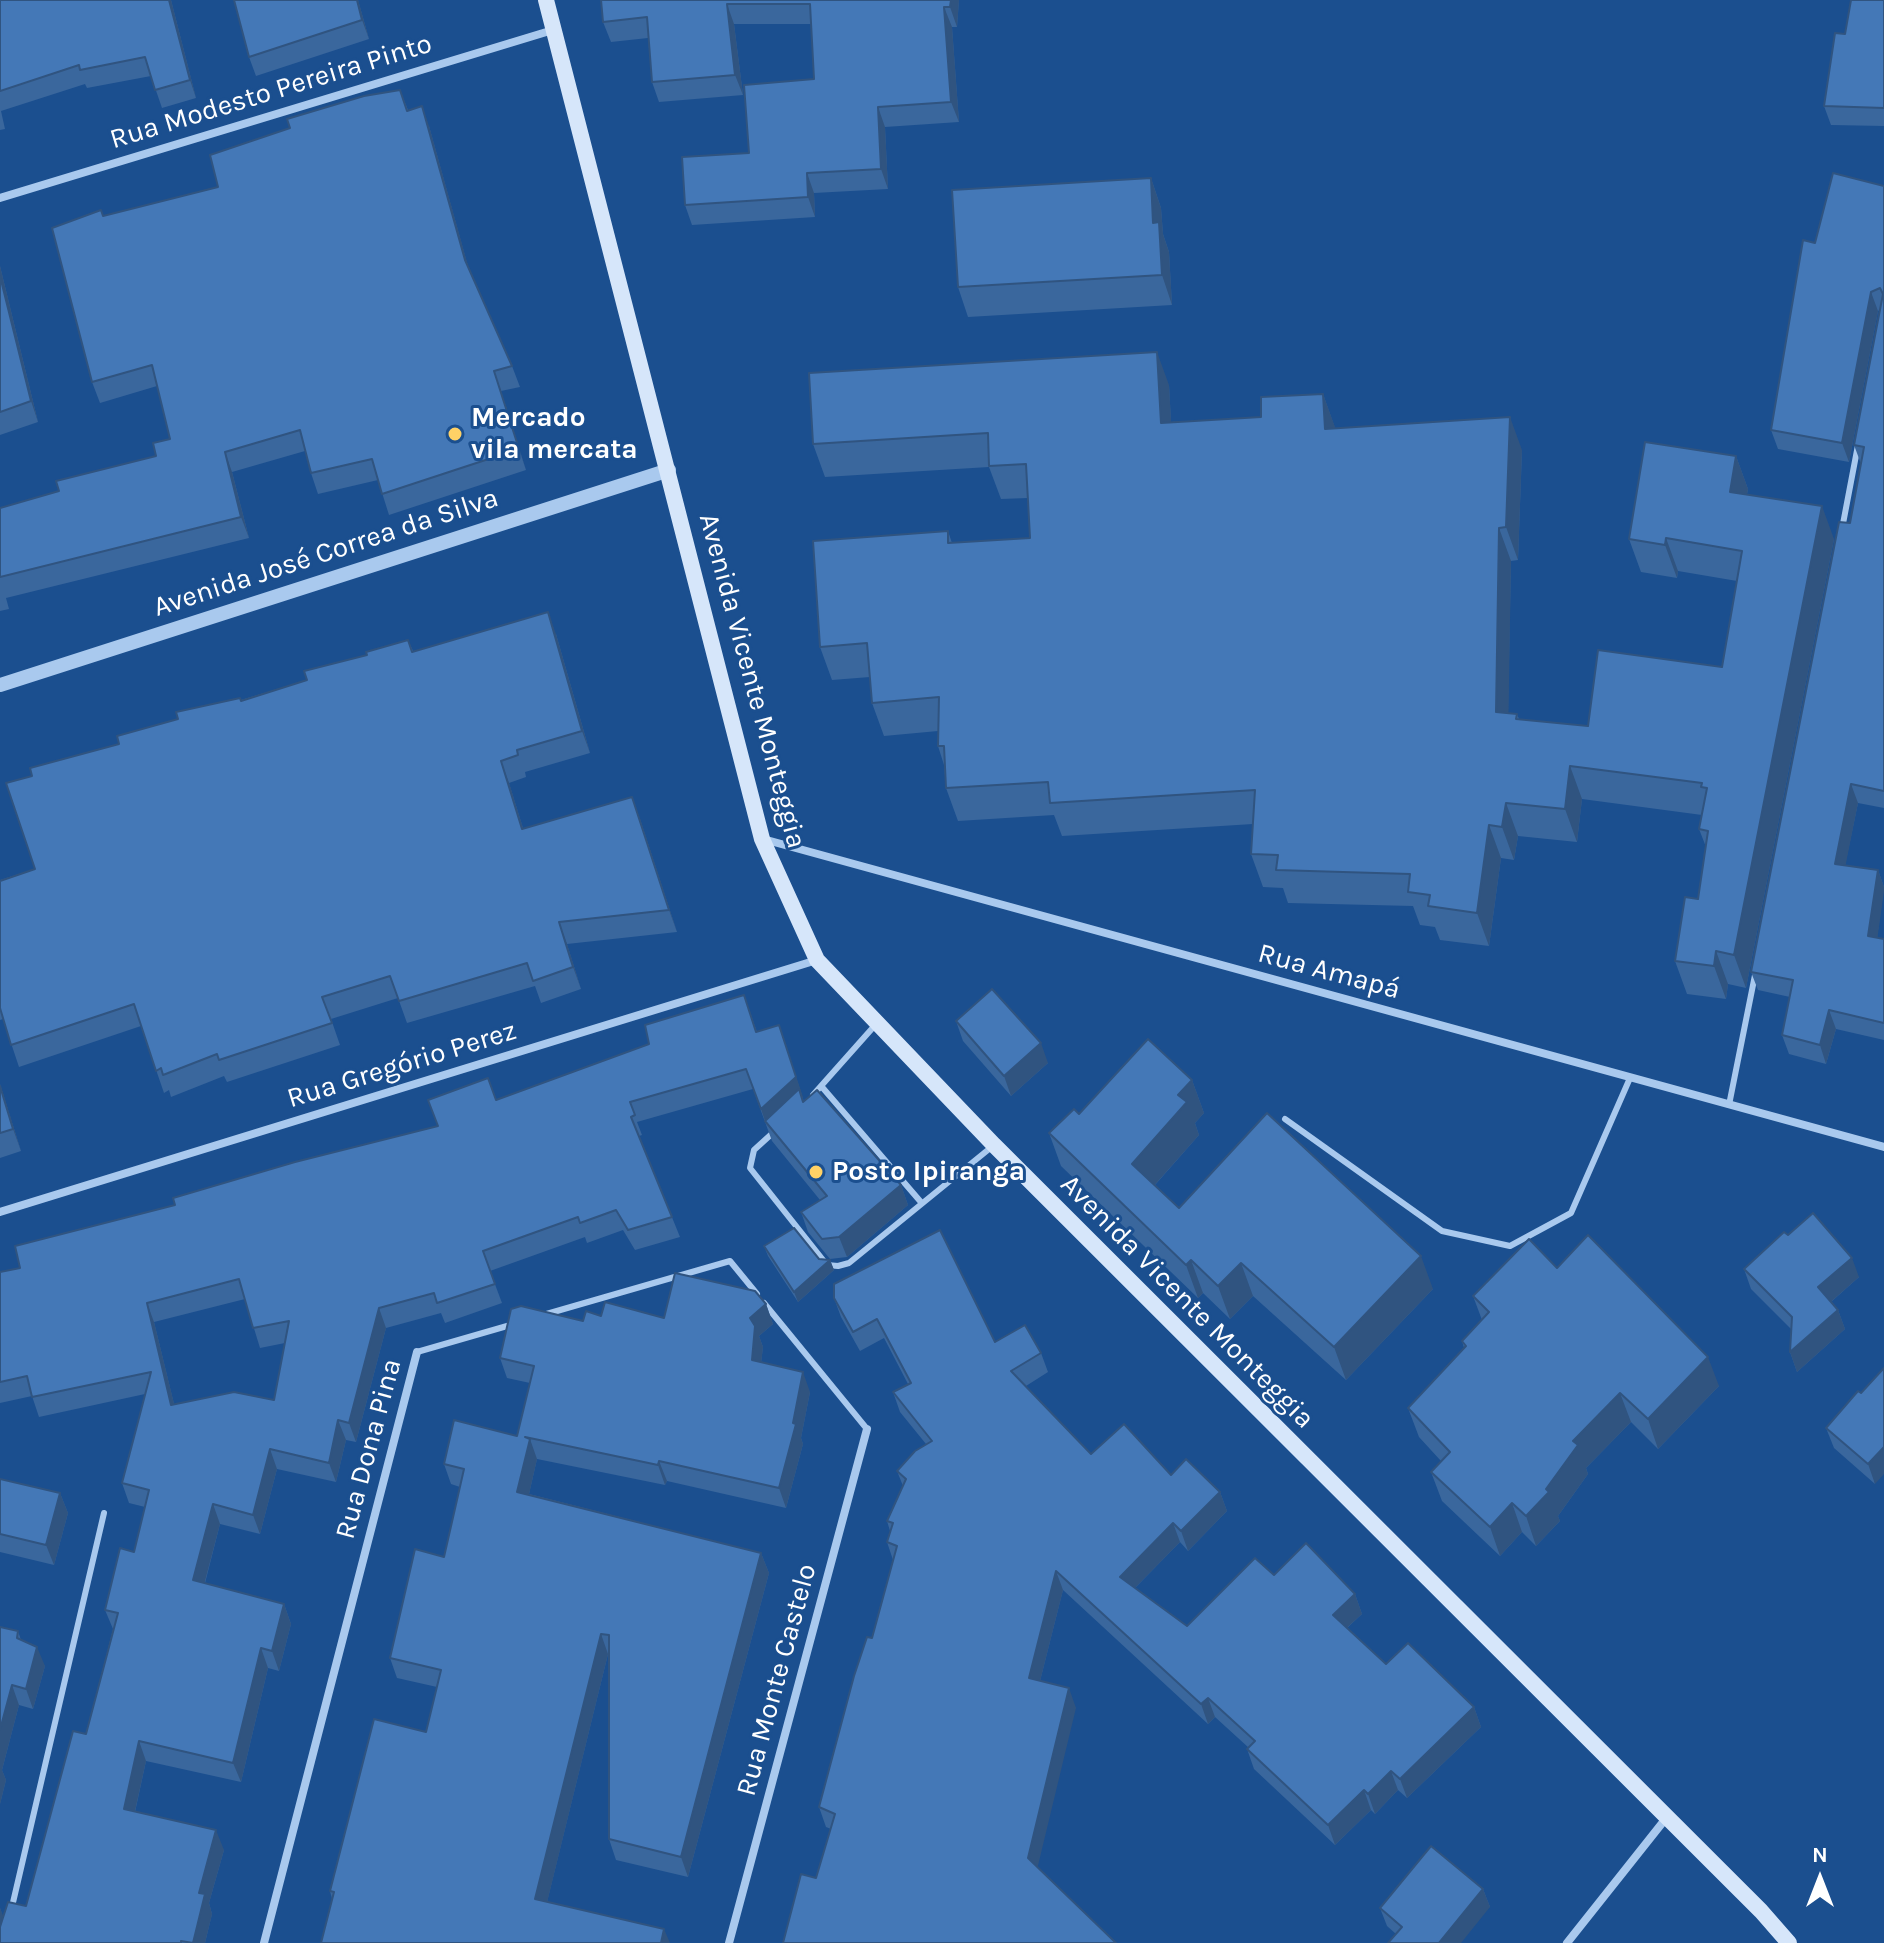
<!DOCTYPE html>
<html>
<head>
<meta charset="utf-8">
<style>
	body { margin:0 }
	#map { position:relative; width:1884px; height:1943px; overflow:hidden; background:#1b4f8f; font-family:Karla,sans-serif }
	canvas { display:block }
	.north { position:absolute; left:1780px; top:1839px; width:80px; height:80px; -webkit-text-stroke:6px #1b4f8f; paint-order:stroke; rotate:0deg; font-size:22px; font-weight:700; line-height:32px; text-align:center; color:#fff }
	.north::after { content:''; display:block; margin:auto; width:28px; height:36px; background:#fff; clip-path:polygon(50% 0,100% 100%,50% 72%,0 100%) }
</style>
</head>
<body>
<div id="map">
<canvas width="1884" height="1943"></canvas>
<div class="north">N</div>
</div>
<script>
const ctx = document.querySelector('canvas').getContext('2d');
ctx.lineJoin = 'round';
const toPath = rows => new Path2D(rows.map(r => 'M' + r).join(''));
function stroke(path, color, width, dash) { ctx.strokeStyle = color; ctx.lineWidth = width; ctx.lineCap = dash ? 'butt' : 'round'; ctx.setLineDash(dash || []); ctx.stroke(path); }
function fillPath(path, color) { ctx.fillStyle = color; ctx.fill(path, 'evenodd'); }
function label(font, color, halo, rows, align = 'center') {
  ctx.font = font + ' Karla,sans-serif'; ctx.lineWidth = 6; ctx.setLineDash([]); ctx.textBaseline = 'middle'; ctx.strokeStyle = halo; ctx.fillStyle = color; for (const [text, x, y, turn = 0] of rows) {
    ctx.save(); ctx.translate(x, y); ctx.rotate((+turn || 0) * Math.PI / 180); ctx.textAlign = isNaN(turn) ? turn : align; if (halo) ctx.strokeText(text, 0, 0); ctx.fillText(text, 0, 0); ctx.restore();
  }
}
stroke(toPath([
	[1842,529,1858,445],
	[822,1087,920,1201],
	[813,1095,877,1023],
	[1729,1105,1755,975],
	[1285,1119,1442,1231,1510,1246,1571,1213,1630,1078],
	[776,1130,754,1150,750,1168,827,1265,838,1266,849,1263,994,1145],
	[764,1303,867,1429],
	[543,1315,730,1261,757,1294],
	[417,1352,514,1324],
	[11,1911,104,1513]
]), '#a9c9ee', 6);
stroke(toPath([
	[0,198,553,30],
	[763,839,1884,1147],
	[0,1212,817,960],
	[264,1943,417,1352],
	[729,1943,867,1429],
	[1567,1943,1667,1817]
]), '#a9c9ee', 8);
stroke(toPath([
	[0,685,669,470]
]), '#a9c9ee', 14);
stroke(toPath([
	[546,0,762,839,817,960,994,1145,1761,1911,1789,1943]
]), '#d6e6fa', 16);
fillPath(toPath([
	[0,0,171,0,196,98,162,108,151,76,87,88,85,84,1,111,5,129,0,130],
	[234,0,358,0,369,39,256,76,249,57],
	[601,0,959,0,957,27,952,27,959,122,885,127,888,189,814,193,815,217,692,225,685,205,749,153,814,79,811,24,734,24,743,95,659,102,652,82,648,38,611,42,603,22],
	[1884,0,1884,126,1831,125,1824,106,1845,34],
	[400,90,408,110,429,126,469,270,512,366,520,387,501,391,526,470,389,515,378,480,318,494,311,473,305,451,232,472,249,538,6,598,9,609,0,611,0,508,59,491,156,456,170,439,157,386,100,403,92,382,103,216,218,187],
	[1151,178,1161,208,1163,234,1169,252,1172,305,968,317,958,287],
	[1884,186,1884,808,1858,803,1845,865,1878,870,1884,887,1877,938,1884,939,1884,1040,1836,1029,1826,1064,1789,1054,1782,1035,1790,997,1758,990,1751,972,1850,523,1861,464,1854,445,1880,310,1878,311,1849,462,1778,449,1771,430,1815,243],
	[0,266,38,422,0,435],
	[1169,385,1171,422,1261,417,1323,394,1335,428,1522,450,1518,560,1511,561,1508,713,1517,714,1519,719,1588,726,1722,667,1737,581,1678,571,1677,578,1641,572,1629,539,1736,456,1748,489,1747,494,1834,539,1746,988,1728,984,1726,999,1687,994,1675,961,1698,899,1706,847,1699,829,1702,815,1582,799,1577,842,1518,836,1514,860,1501,858,1489,946,1440,940,1435,927,1420,925,1413,906,1288,903,1283,888,1263,887,1251,854,1253,824,1062,836,1054,815,958,821,946,788,944,765,938,746,938,731,884,736,872,703,870,677,832,680,820,647,948,531,952,543,1030,538,1028,498,1001,499,989,467,825,477,813,444],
	[556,634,590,753,525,772,526,777,509,783,523,828,640,819,677,932,567,944,581,989,541,1003,535,986,407,1023,398,998,331,1019,340,1045,227,1082,224,1076,171,1097,169,1090,164,1093,141,1026,19,1067,3,1019,0,1020,0,880,35,869,32,776,119,744,178,719,307,680,367,655,408,640,413,651],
	[744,995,757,1032,779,1025,804,1102,901,1185,908,1205,847,1257,830,1259,808,1232,801,1212,820,1200,772,1141,753,1089,637,1122,642,1135,639,1136,680,1237,635,1250,623,1230,587,1243,585,1237,490,1271,502,1303,445,1323,441,1313,386,1328,356,1442,346,1440,336,1482,277,1469,260,1534,220,1524,205,1583,284,1604,291,1624,279,1671,268,1668,241,1782,146,1761,135,1812,224,1850,209,1903,212,1914,205,1943,0,1943,0,1908,3,1917,26,1906,86,1734,113,1629,105,1610,134,1552,145,1507,129,1503,122,1483,145,1394,39,1417,32,1396,0,1403,0,1272,20,1268,175,1205,438,1126,496,1100,649,1044],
	[245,1299,260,1348,285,1343,274,1400,174,1404,154,1322],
	[956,1021,1048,1063,1011,1096,963,1041],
	[1192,1080,1204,1113,1195,1123,1199,1135,1155,1185,1179,1208,1433,1289,1346,1380,1253,1296,1230,1319,1203,1293,1198,1298,1061,1166,1049,1133,1079,1114],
	[0,1084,21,1151,0,1158],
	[1788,1235,1859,1277,1831,1302,1838,1310,1845,1329,1797,1372,1790,1352,1791,1329,1751,1289,1744,1269],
	[764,1246,819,1259,830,1260,834,1270,798,1302,768,1256],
	[1557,1268,1719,1386,1658,1449,1631,1422,1586,1468,1588,1474,1558,1516,1560,1521,1536,1546,1522,1532,1500,1556,1442,1501,1431,1472,1441,1461,1419,1437,1408,1408,1464,1348,1462,1341,1482,1320,1473,1296],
	[834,1298,995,1342,1041,1353,1048,1372,1026,1386,1091,1454,1171,1475,1220,1492,1227,1511,1188,1551,1180,1542,1135,1588,1187,1626,1274,1575,1355,1594,1362,1614,1347,1628,1386,1664,1474,1707,1481,1727,1407,1798,1398,1790,1375,1814,1371,1810,1335,1845,1254,1769,1247,1749,1249,1748,1215,1717,1208,1724,1063,1590,1040,1681,1076,1708,816,1878,831,1829,826,1827,819,1807,872,1638,893,1560,887,1542,890,1531,887,1521,903,1486,897,1471,926,1444,900,1412,893,1392,908,1384,884,1338,860,1351,841,1317],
	[766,1304,773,1324,759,1336,763,1347,761,1363,810,1392,801,1438,803,1444,786,1508,667,1481,665,1485,537,1459,529,1494,761,1553,769,1573,688,1877,616,1860,609,1839,608,1654,547,1902,332,1899,330,1891,426,1732,437,1687,397,1678,390,1658,444,1557,460,1487,451,1484,444,1464,517,1436,530,1383,507,1378,500,1358,583,1321,601,1316,664,1318],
	[1861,1393,1875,1484,1834,1448,1826,1428],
	[0,1479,60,1493,68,1513,54,1565,0,1552],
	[0,1627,18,1631,21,1640,45,1666,33,1709,19,1705,2,1770,6,1780,0,1804],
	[1483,1889,1490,1907,1396,1934,1387,1926,1380,1908]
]), '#3a679d');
fillPath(toPath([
	[169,0,171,0,196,98,190,80],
	[357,0,358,0,369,39,362,20],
	[951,0,959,0,957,27,950,7],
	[727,4,734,24,743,95,735,75],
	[944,7,952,27,959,122,951,102],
	[422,106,429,126,472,280,465,260],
	[878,107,885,127,888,189,881,169],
	[807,173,814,193,815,217,808,197],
	[1151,178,1161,208,1163,234,1169,252,1172,305,1162,275,1153,223],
	[0,266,38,422,31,401,0,276],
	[1871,292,1878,311,1849,462,1842,443],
	[1157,352,1169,385,1173,456,1161,423],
	[494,371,501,391,526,470,519,449],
	[1323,394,1335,427,1337,462,1325,429],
	[1510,417,1522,450,1518,560,1506,527],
	[225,452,232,472,249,538,241,517],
	[1736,456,1748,489,1742,525,1730,492],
	[1822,506,1834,539,1746,988,1734,955],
	[1499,528,1511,561,1508,745,1496,712],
	[1666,538,1678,571,1677,578,1665,545],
	[548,612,556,634,590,753,582,731],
	[501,761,509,783,530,851,522,829],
	[1570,766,1582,799,1577,842,1565,809],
	[1851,784,1858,803,1842,883,1835,864],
	[632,797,640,819,677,932,669,910],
	[1506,803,1518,836,1514,860,1502,827],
	[1489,825,1501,858,1489,946,1477,913],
	[1878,870,1884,887,1884,891,1875,955,1868,936],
	[559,922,567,944,581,989,573,967],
	[1716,951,1728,984,1726,999,1714,966],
	[1829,1010,1836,1029,1826,1064,1820,1045],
	[779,1025,803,1097,765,1121,761,1109],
	[1041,1043,1048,1063,1011,1096,1004,1076],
	[1192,1080,1204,1113,1195,1123,1199,1135,1144,1197,1132,1164,1178,1095],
	[0,1084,21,1151,13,1129],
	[901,1185,908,1205,847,1257,839,1237],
	[1421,1256,1433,1289,1346,1380,1334,1347],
	[1852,1258,1859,1277,1825,1307,1818,1287],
	[830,1260,834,1270,798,1302,794,1292],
	[1191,1260,1203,1293,1198,1298,1186,1265],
	[1241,1263,1253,1296,1230,1319,1218,1286],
	[147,1303,154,1322,179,1424,171,1405],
	[766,1304,773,1324,759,1336,763,1347,759,1381,752,1360,750,1318],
	[379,1308,386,1328,356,1442,349,1423],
	[1838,1310,1845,1329,1797,1372,1790,1352],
	[1708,1357,1719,1386,1658,1449,1648,1419],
	[803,1372,810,1392,801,1438,803,1444,786,1508,779,1488],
	[1620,1393,1631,1422,1586,1468,1588,1474,1558,1516,1560,1521,1536,1546,1526,1516,1546,1489,1573,1441],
	[338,1420,346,1440,336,1482,329,1463],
	[530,1439,537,1459,525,1512,517,1492],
	[1884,1447,1884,1474,1875,1484,1868,1464],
	[270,1449,277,1469,260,1534,253,1515],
	[659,1461,667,1481,665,1485,658,1465],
	[1220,1492,1227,1511,1188,1551,1181,1531],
	[60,1493,68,1513,54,1565,46,1545],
	[1512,1503,1522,1532,1500,1556,1490,1527],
	[213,1504,220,1524,200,1600,193,1580],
	[1173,1523,1180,1542,1127,1596,1120,1577],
	[761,1553,769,1573,688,1877,681,1857],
	[1056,1571,1063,1590,1036,1697,1029,1678],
	[1355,1594,1362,1614,1340,1634,1333,1615],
	[284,1604,291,1624,279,1671,272,1651],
	[601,1634,608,1654,543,1919,535,1899],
	[37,1647,45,1666,33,1709,26,1689],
	[261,1648,268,1668,241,1782,233,1763],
	[12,1685,19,1705,2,1770,6,1780,0,1804,0,1730],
	[1069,1688,1076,1708,1035,1878,1028,1858],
	[1208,1698,1215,1717,1208,1724,1201,1704],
	[1474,1707,1481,1727,1407,1798,1400,1779],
	[139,1741,146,1761,131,1829,124,1809],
	[1391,1771,1398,1790,1375,1814,1368,1794],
	[1364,1790,1371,1810,1335,1845,1328,1825],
	[216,1830,224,1850,209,1903,212,1914,205,1943,193,1943,199,1893],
	[1483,1889,1490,1907,1461,1943,1439,1943],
	[0,1908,4,1918,0,1935],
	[664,1929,670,1943,661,1943]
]), '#305480');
const building = toPath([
	[0,0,169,0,190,80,155,90,145,57,80,70,79,65,0,91,0,0],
	[234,0,357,0,362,20,249,57,234,0],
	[601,0,951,0,950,7,944,7,951,102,878,107,881,169,807,173,808,197,685,205,682,157,749,153,744,85,814,79,810,4,727,4,735,75,652,82,647,17,603,22,601,0],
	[1851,0,1884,0,1884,108,1824,106,1835,33,1845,34,1851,0],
	[400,90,407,111,422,106,465,260,512,366,494,371,519,449,382,494,372,459,311,473,300,430,225,452,241,517,0,577,0,508,59,491,56,481,156,456,153,443,170,439,152,365,92,382,52,228,101,210,103,216,218,187,210,155,290,128,287,119,364,96,400,90],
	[1833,173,1884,186,1884,791,1851,784,1835,864,1878,870,1868,936,1884,939,1884,1023,1829,1010,1820,1045,1782,1035,1793,980,1751,972,1839,522,1850,523,1864,447,1854,445,1883,294,1880,288,1871,292,1842,443,1771,430,1803,240,1815,243,1833,173],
	[1151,178,1153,223,1159,222,1162,275,958,287,952,190,1151,178],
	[0,276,31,401,0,412,0,276],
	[1157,352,1161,423,1261,417,1261,397,1323,394,1325,429,1510,417,1506,527,1499,528,1496,712,1517,714,1516,719,1588,726,1598,650,1722,667,1742,551,1666,538,1665,545,1629,539,1645,442,1736,456,1730,492,1822,506,1734,955,1716,951,1714,966,1675,961,1685,897,1698,899,1708,831,1699,829,1707,788,1701,787,1702,783,1570,766,1565,809,1506,803,1502,827,1489,825,1477,913,1428,906,1430,895,1408,892,1410,874,1276,870,1278,855,1251,854,1255,790,1050,803,1048,782,946,788,944,746,938,746,939,697,872,703,867,643,820,647,813,541,948,531,948,543,1030,538,1026,464,989,466,988,433,813,444,809,373,1157,352],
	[548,612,582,731,517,750,518,755,501,761,522,829,632,797,669,910,559,922,573,967,533,981,527,963,399,1001,390,976,322,997,332,1023,219,1060,217,1054,163,1075,161,1068,156,1071,134,1004,11,1045,0,1008,0,881,35,869,6,783,32,776,30,768,119,744,117,736,178,719,176,712,240,698,241,701,307,680,304,671,367,655,366,652,408,640,412,652,548,612],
	[992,989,1041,1043,1004,1076,956,1021,992,989],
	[744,995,756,1032,779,1025,796,1077,761,1109,746,1069,630,1102,635,1115,631,1117,672,1217,628,1230,616,1210,580,1223,578,1217,483,1251,495,1284,437,1303,434,1293,379,1308,349,1423,338,1420,329,1463,270,1449,253,1515,213,1504,193,1580,284,1604,272,1651,261,1648,233,1763,139,1741,124,1809,216,1830,199,1893,205,1894,193,1943,181,1941,181,1943,0,1943,0,1927,8,1902,26,1906,73,1731,86,1734,118,1613,105,1610,120,1548,134,1552,149,1490,122,1483,151,1372,32,1397,27,1376,0,1382,0,1272,20,1268,15,1246,175,1205,173,1198,295,1162,438,1126,428,1100,488,1078,496,1100,649,1044,645,1025,744,995],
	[239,1279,253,1328,289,1321,274,1400,234,1392,171,1405,147,1303,239,1279],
	[1148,1039,1192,1080,1178,1095,1187,1102,1132,1164,1179,1208,1267,1113,1421,1256,1334,1347,1241,1263,1218,1286,1191,1260,1186,1265,1049,1133,1074,1109,1079,1114,1148,1039],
	[0,1086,13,1129,0,1133,0,1086],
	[799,1089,803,1102,817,1090,901,1185,839,1237,822,1239,801,1212,827,1196,765,1121,799,1089],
	[1813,1213,1852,1258,1818,1287,1838,1310,1790,1352,1792,1317,1744,1269,1784,1232,1788,1235,1813,1213],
	[794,1228,819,1259,830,1260,794,1292,764,1246,794,1228],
	[940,1230,995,1342,1025,1325,1041,1353,1011,1371,1091,1454,1124,1424,1171,1475,1186,1459,1220,1492,1181,1531,1173,1523,1120,1577,1187,1626,1255,1558,1274,1575,1306,1543,1355,1594,1333,1615,1386,1664,1408,1643,1474,1707,1400,1779,1391,1771,1368,1794,1364,1790,1328,1825,1247,1749,1255,1741,1208,1698,1201,1704,1056,1571,1029,1678,1069,1688,1028,1858,1116,1943,783,1943,801,1874,816,1878,835,1814,819,1807,854,1676,867,1637,872,1638,897,1546,887,1542,893,1523,887,1521,906,1479,897,1471,915,1451,932,1441,893,1392,911,1383,877,1319,853,1332,834,1298,834,1284,940,1230],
	[1588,1235,1708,1357,1648,1419,1620,1393,1573,1441,1578,1445,1546,1489,1549,1492,1526,1516,1512,1503,1490,1527,1431,1472,1450,1452,1408,1408,1466,1346,1462,1341,1489,1312,1473,1296,1529,1239,1557,1268,1588,1235],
	[675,1273,755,1291,766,1304,750,1318,755,1326,752,1360,803,1372,793,1423,796,1424,779,1488,659,1461,658,1465,525,1437,530,1439,517,1492,761,1553,681,1857,609,1839,609,1635,601,1634,535,1899,664,1929,661,1943,321,1943,334,1892,330,1891,374,1719,426,1732,441,1670,390,1658,415,1549,444,1557,464,1469,444,1464,454,1420,517,1436,534,1366,500,1358,511,1309,521,1306,583,1321,586,1311,601,1316,605,1302,664,1318,675,1273],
	[1884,1368,1884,1447,1868,1464,1826,1428,1858,1391,1861,1393,1884,1368],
	[0,1479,60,1493,46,1545,0,1534,0,1479],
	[0,1627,18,1631,17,1638,37,1647,26,1689,12,1685,0,1730,0,1627],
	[1431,1846,1483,1889,1439,1943,1388,1943,1402,1927,1380,1908,1431,1846]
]);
fillPath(building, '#4478b7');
stroke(building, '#305480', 2);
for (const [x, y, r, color] of [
	[455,434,8,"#ffd166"],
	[816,1172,8,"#ffd166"]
]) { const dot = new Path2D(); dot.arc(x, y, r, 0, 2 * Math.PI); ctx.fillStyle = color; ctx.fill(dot); stroke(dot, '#1b4f8f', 3); }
label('28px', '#fff', '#1b4f8f', [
	["Rua Modesto Pereira Pinto",271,92,-17],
	["Avenida José Correa da Silva",326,553,-18],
	["Avenida Vicente Monteggia",752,681,75],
	["Rua Amapá",1329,972,15],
	["Rua Gregório Perez",402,1065,-17],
	["Avenida Vicente Monteggia",1187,1302,45],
	["Rua Dona Pina",369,1449,-75],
	["Rua Monte Castelo",777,1680,-75]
]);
label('bold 28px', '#fff', '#1b4f8f', [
	["Mercado",471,418],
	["vila mercata",471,450],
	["Posto Ipiranga",832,1172]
], 'left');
</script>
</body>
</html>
